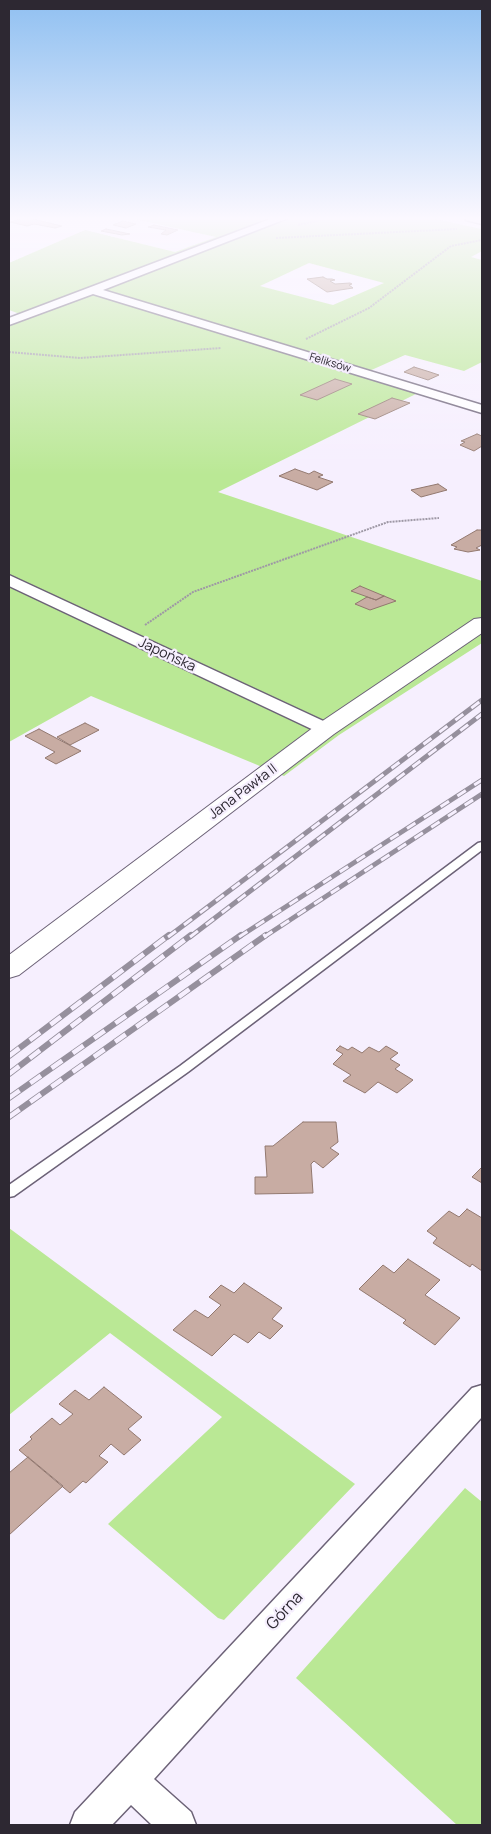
<!DOCTYPE html>
<html>
<head>
<meta charset="utf-8">
<style>
	body { margin:0 }
	#map { position:relative; width:491px; height:1834px; overflow:hidden; background:#f6effe; font-family:Manrope,sans-serif }
	canvas { display:block }
	.frame { position:absolute; inset:0; border:10px solid #2d2832; pointer-events:none }
</style>
</head>
<body>
<div id="map">
<canvas width="491" height="1834"></canvas>
<div class="frame"></div>
</div>
<script>
const ctx = document.querySelector('canvas').getContext('2d');
ctx.lineJoin = 'round';
function fillPath(path, color) { ctx.fillStyle = color; ctx.fill(path, 'evenodd'); }
const toPath = rows => new Path2D(rows.map(r => 'M' + r).join(''));
function stroke(path, color, width, dash) { ctx.strokeStyle = color; ctx.lineWidth = width; ctx.lineCap = dash ? 'butt' : 'round'; ctx.setLineDash(dash || []); ctx.stroke(path); }
function label(font, color, halo, rows, align = 'center') {
  ctx.font = font + ' Manrope,sans-serif'; ctx.lineWidth = 4.5; ctx.setLineDash([]); ctx.textBaseline = 'middle'; ctx.strokeStyle = halo; ctx.fillStyle = color; for (const [text, x, y, turn = 0] of rows) {
    ctx.save(); ctx.translate(x, y); ctx.rotate((+turn || 0) * Math.PI / 180); ctx.textAlign = isNaN(turn) ? turn : align; if (halo) ctx.strokeText(text, 0, 0); ctx.fillText(text, 0, 0); ctx.restore();
  }
}
fillPath(toPath([
	[130,218,430,218,482,229,482,251,471,257,482,260,482,362,464,371,405,355,367,372,424,390,218,492,482,581,482,643,339,735,284,776,91,696,9,742,9,319,20,314,9,310,9,263,85,230,175,252,216,237],
	[309,263,384,283,333,305,260,286],
	[9,1228,355,1484,224,1620,218,1618,108,1524,222,1417,110,1333,9,1415],
	[465,1488,482,1502,482,1825,457,1825,296,1678]
]), '#bae895');
const building = toPath([
	[18,218,28,218,62,226,55,228,34,224,27,226,10,222,20,219,18,218],
	[123,221,136,224,126,228,113,225,123,221],
	[154,225,178,230,167,235,161,234,166,230,148,227,154,225],
	[106,229,130,234,122,235,101,231,106,229],
	[323,277,327,279,332,279,335,280,330,281,335,284,350,283,352,284,349,285,353,288,327,292,307,279,323,277],
	[414,367,430,372,439,375,428,380,404,372,414,367],
	[335,379,352,384,317,400,300,395,335,379],
	[392,398,410,403,375,419,358,414,392,398],
	[477,434,482,436,482,446,474,451,460,445,465,442,461,441,477,434],
	[295,469,309,474,314,471,323,475,318,477,333,482,317,490,279,476,295,469],
	[438,484,447,490,421,497,411,490,438,484],
	[477,530,482,530,482,545,476,548,480,550,468,552,454,549,457,547,451,545,477,530],
	[360,586,384,596,376,600,351,591,360,586],
	[384,596,396,601,370,610,355,604,367,597,376,600,384,596],
	[85,723,99,730,70,745,57,737,85,723],
	[39,729,71,746,81,751,56,764,45,758,55,752,25,736,39,729],
	[340,1046,348,1050,352,1047,362,1053,369,1047,379,1052,386,1046,398,1053,390,1059,400,1065,395,1069,413,1080,397,1093,378,1082,365,1093,343,1081,351,1075,333,1064,343,1054,336,1050,340,1046],
	[303,1122,336,1122,338,1142,330,1148,339,1154,323,1168,314,1161,311,1164,313,1193,255,1194,255,1177,267,1177,265,1146,273,1146,303,1122],
	[482,1167,482,1183,472,1177,482,1167],
	[467,1209,482,1218,482,1271,472,1264,470,1267,433,1243,437,1238,427,1231,449,1211,459,1217,467,1209],
	[408,1259,440,1280,425,1295,460,1318,435,1345,403,1323,406,1320,359,1289,383,1265,394,1273,408,1259],
	[244,1283,282,1308,272,1319,283,1326,270,1339,259,1332,248,1343,234,1334,212,1356,173,1330,195,1310,208,1318,221,1305,209,1297,221,1285,234,1293,244,1283],
	[104,1387,142,1417,128,1429,141,1440,124,1455,111,1444,99,1456,108,1462,86,1483,83,1481,70,1493,19,1450,32,1439,30,1437,52,1418,60,1425,73,1414,59,1404,75,1390,89,1400,104,1387],
	[28,1457,63,1486,9,1535,9,1473,28,1457]
]);
fillPath(building, '#c8aca3');
stroke(building, '#92786f', 1);
const service = toPath([
	[482,842,482,850,188,1072,14,1196,9,1197,9,1185,180,1066,478,843,482,842]
]);
const minor = toPath([
	[273,218,288,218,103,290,482,405,482,413,93,294,9,325,9,318,273,218],
	[465,218,482,218,482,224,466,220,465,218],
	[9,575,332,725,335,729,332,733,326,734,320,733,9,586,9,575],
	[482,1385,482,1417,154,1779,191,1812,196,1825,152,1825,131,1805,112,1825,70,1825,75,1812,472,1388,482,1385]
]);
const secondary = toPath([
	[482,618,482,633,334,734,19,975,9,978,9,955,318,724,474,619,482,618]
]);
stroke(service, '#6c6277', 3);
stroke(minor, '#6c6277', 3);
stroke(secondary, '#6c6277', 2);
stroke(toPath([
	[298,225,329,218],
	[276,238,457,229],
	[306,339,369,308,451,246,482,240],
	[9,352,80,358,221,348],
	[145,625,193,592,388,522,439,518]
]), '#9e98a5', 2, [2, 1]);
fillPath(service, '#fff');
fillPath(minor, '#fff');
fillPath(secondary, '#fff');
const railFar1 = toPath([
	[168,937,482,700],
	[190,937,482,714],
	[239,937,482,780],
	[264,937,482,794]
]);
const rail = toPath([
	[9,1056,169,935],
	[9,1074,191,935],
	[9,1098,241,935],
	[9,1117,266,935]
]);
stroke(railFar1, '#96909d', 5);
stroke(rail, '#96909d', 6);
stroke(railFar1, '#f6effe', 3, [10]);
stroke(rail, '#f6effe', 4.5, [13]);
const sky = ctx.createLinearGradient(0, 0, 0, 475);
sky.addColorStop(0, '#90c0f1');
sky.addColorStop(0.46, '#fbf8ff');
sky.addColorStop(1, '#fbf8ff00');
ctx.fillStyle = sky;
ctx.fillRect(0, 0, 491, 475);
label('11px', '#2d2832', '#f6effe', [
	["Feliksów",330,363,17]
]);
label('14px', '#2d2832', '#f6effe', [
	["Japońska",167,655,25],
	["Jana Pawła II",243,792,-37]
]);
label('16px', '#2d2832', '#f6effe', [
	["Górna",285,1611,-47]
]);
</script>
</body>
</html>
